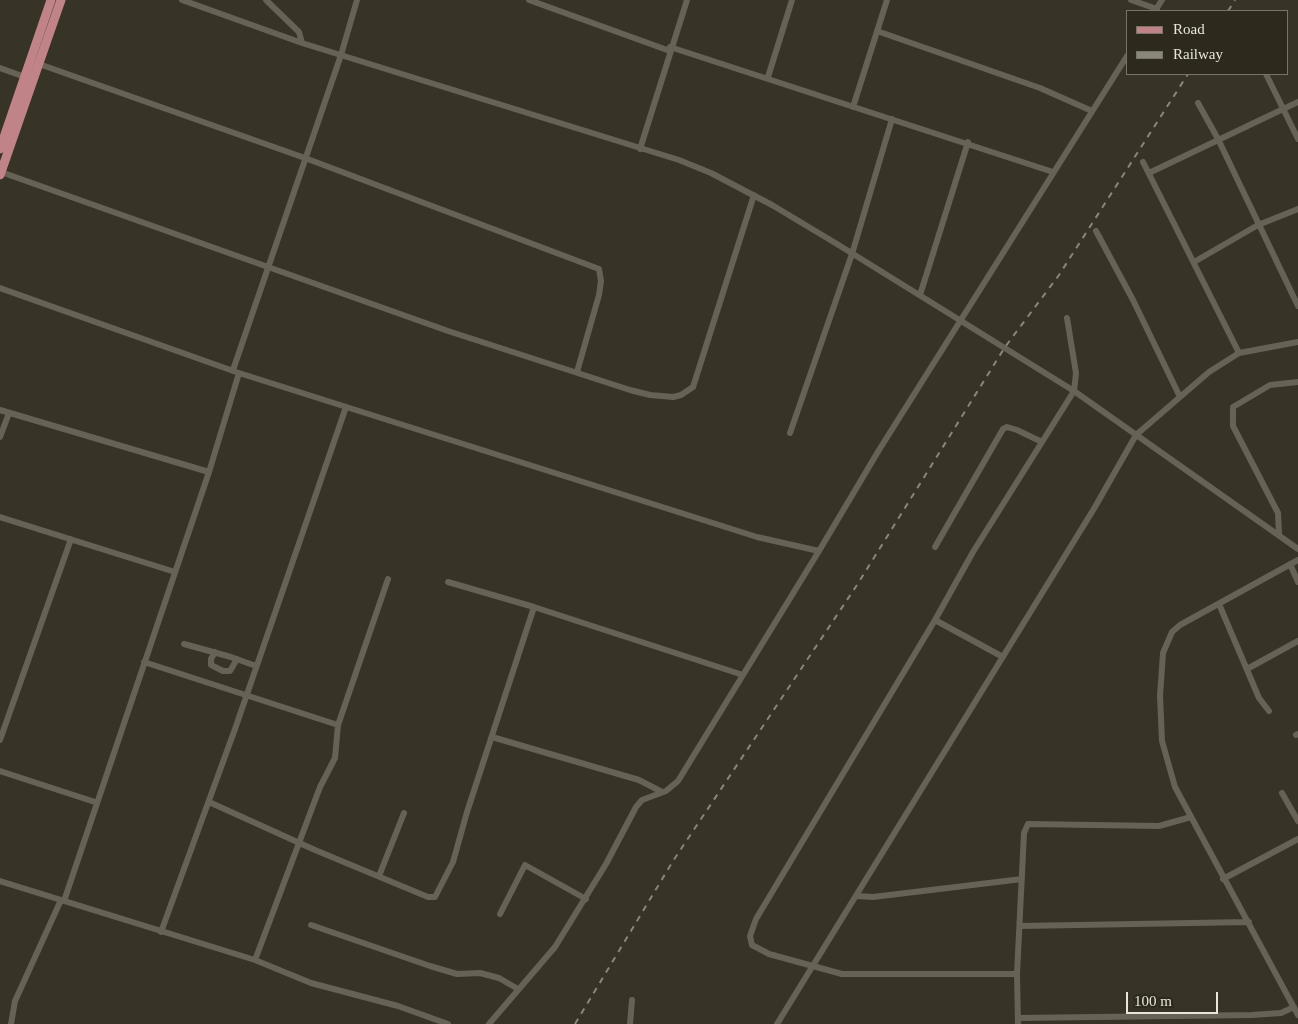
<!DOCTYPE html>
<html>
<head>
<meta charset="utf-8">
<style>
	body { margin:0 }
	#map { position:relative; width:1298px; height:1024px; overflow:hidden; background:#373327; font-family:"Times New Roman",serif }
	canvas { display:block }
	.legend { position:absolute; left:1126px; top:10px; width:162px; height:65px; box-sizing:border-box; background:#2d291d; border:1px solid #78746a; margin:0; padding:6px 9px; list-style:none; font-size:15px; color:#e8e5dd }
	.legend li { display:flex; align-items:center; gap:10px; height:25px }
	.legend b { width:25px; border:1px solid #78746a }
	.scale { position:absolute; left:1126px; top:992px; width:92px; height:22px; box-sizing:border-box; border:2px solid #e8e5dd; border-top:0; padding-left:6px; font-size:15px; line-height:18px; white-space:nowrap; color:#e8e5dd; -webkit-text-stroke:4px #2d291d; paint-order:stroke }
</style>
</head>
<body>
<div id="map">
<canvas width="1298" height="1024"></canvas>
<ul class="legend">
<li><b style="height:6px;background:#c08387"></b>Road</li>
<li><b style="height:6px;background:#89867b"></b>Railway</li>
</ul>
<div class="scale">100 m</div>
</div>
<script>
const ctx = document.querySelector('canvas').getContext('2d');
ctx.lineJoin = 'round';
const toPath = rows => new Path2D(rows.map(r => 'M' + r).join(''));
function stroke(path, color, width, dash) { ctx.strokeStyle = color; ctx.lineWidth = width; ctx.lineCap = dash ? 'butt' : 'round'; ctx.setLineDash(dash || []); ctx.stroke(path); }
stroke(toPath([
	[182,0,302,43,679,160,711,173,772,205,837,244,1074,391,1298,549],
	[266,0,299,32,302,43],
	[529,0,670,51],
	[1131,0,1157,9],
	[1155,11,1162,0],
	[877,31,1040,88,1092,111],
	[670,47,1053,172],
	[39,64,305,158,599,269,601,281,599,295,577,372],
	[0,68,25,77],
	[1266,74,1298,139],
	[768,77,792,0],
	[1198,103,1218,139,1298,306],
	[853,107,887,0],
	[640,149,687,0],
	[1143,162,1239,353],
	[1,172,448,331,630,390,650,395,673,397,681,395,693,387,754,195],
	[1149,173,1298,102],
	[1096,231,1133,300,1180,397],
	[1194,262,1258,225,1298,209],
	[0,288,239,373,757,537,819,551,879,450,1127,56],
	[920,295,968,142],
	[233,370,341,55,357,0],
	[0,410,209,472],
	[790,433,852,254,892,119],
	[0,437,9,413],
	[0,517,175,572],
	[1279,534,1278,513,1233,426,1233,407,1270,385,1298,382],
	[935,547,1003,429,1007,427,1017,430,1042,442],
	[1298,560,1180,625,1172,632,1163,653,1160,696,1162,741,1175,787,1298,1015],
	[1290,564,1298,582],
	[448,582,534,607,743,675],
	[1219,604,1259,698,1269,711],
	[935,620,1003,657],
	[184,644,231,657,256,666],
	[215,652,211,659,211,665,223,671,230,671,237,659],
	[144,662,338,725,388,579],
	[1247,669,1298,641],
	[1296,735,1298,734],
	[492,737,639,780,662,792],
	[0,740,71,539],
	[0,771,95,802],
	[1282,793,1298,821],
	[209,802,315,850,428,897,435,897,453,862,467,812,534,607],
	[379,876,404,813],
	[1223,879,1298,839],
	[0,881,255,960,311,983,398,1006,448,1024],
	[857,896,873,897,1022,879],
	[64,901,209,472,239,373],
	[500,914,525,865,586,899],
	[311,925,430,966,457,974,480,973,499,978,518,989],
	[1020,926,1249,922],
	[161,932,235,729,346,407],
	[255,960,320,787,335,758,338,725],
	[1017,974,842,974,769,954,752,945,750,936,756,919,935,620,973,552,1074,391,1076,373,1067,318],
	[1018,1018,1252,1015,1281,1013,1294,1007],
	[11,1024,15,1001,61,900],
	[489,1024,555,947,606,864,636,807,642,800,666,791,678,781,819,551],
	[630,1024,632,1000],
	[777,1024,1095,507,1136,435,1209,372,1239,353,1298,342],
	[1018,1024,1017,974,1024,833,1028,824,1159,826,1191,817]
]), '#676255', 6);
stroke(toPath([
	[0,149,51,0],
	[0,175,61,0]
]), '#c08387', 9);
stroke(toPath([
	[1228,11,1235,0],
	[575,1024,673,861,857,585,1005,347,1059,275,1188,74]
]), '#89867b', 2, [6, 6]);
</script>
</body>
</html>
